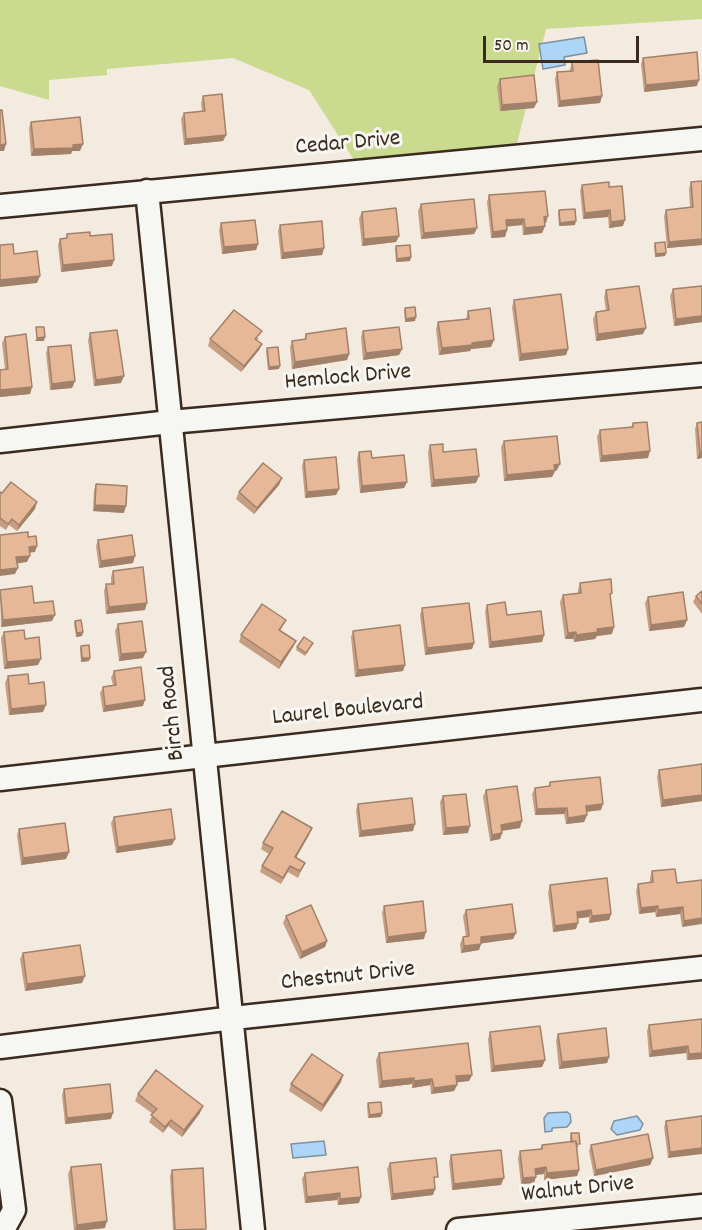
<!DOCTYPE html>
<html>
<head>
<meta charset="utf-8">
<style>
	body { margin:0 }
	#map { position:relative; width:702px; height:1230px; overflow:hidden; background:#f3eae0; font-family:Dekko,sans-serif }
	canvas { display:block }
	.scale { position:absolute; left:483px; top:36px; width:156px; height:27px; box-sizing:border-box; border:3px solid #3b2a1e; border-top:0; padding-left:8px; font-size:18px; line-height:21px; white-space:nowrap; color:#3b2a1e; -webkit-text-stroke:4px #f6f6f2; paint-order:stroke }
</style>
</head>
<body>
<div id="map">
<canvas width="702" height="1230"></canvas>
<div class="scale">50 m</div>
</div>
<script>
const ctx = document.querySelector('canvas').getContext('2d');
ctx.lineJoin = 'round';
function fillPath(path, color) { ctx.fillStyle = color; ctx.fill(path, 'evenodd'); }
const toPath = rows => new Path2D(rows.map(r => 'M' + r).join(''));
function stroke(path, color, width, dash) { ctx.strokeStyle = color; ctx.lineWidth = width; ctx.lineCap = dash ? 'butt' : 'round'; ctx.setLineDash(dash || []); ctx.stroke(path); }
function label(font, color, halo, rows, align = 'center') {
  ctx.font = font + ' Dekko,sans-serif'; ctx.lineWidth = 6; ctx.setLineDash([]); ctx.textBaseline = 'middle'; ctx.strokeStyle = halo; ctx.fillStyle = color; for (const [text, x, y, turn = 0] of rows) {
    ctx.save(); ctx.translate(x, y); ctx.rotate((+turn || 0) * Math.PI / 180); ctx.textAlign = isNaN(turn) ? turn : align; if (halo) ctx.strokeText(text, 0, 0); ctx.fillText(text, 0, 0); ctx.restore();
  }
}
fillPath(toPath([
	[0,0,702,0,702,19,546,29,516,147,354,160,309,90,233,58,107,69,107,75,49,80,49,100,0,86]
]), '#cada8e');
const water = toPath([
	[584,37,587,53,564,57,565,65,543,69,539,44,584,37],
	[567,1112,570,1114,571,1122,567,1127,552,1128,552,1131,545,1132,544,1118,548,1113,567,1112],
	[637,1116,643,1124,640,1130,617,1135,611,1129,614,1121,637,1116],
	[324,1141,326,1155,293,1158,291,1144,324,1141]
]);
fillPath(water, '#acd5f7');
stroke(water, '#7f91a0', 1.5);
const minor = toPath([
	[147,191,253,1230],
	[0,206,702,139],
	[0,441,170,422,702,375],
	[0,779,702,700],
	[0,1047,233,1018,702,968],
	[0,1101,14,1210,3,1230],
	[458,1230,702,1206]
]);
stroke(minor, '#3b2a1e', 27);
stroke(minor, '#f6f6f2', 22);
fillPath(toPath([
	[643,58,697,86,644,92,641,64],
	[572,62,602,96,600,103,558,107,555,79,557,72,570,71,570,69],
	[500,79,534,108,500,111,497,86],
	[203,96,226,135,223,141,184,145,181,119,184,113,202,111,201,103],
	[31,122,80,151,72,151,71,154,31,156,29,128],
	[691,182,702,245,667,248,664,216,666,210,690,207,689,189],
	[582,185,609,187,623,226,609,228,608,217,583,219,580,191],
	[489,195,546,223,544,223,545,226,542,233,523,235,522,225,507,226,507,230,505,237,491,238,487,202],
	[421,204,477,228,474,234,421,239,418,211],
	[559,210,575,225,559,226,558,213],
	[362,212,399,236,396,242,362,246,359,218],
	[221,223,258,244,256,250,222,254,219,230],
	[280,225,324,248,322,255,281,259,278,231],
	[67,234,90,236,112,266,61,272,58,245,60,239,66,238],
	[655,243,665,256,655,257,654,246],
	[396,246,411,257,410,261,396,262,395,249],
	[702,286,702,322,674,326,670,296,673,289],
	[606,290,643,334,596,341,593,319,596,312,606,311,604,297],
	[514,300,568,349,566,355,519,361,512,307],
	[405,308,415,321,405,322,404,311],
	[468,311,491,347,471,349,470,351,439,355,436,329,438,322,466,319],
	[363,331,402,349,399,355,363,360,361,337],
	[90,333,121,383,94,386,88,340],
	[306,334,349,354,347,360,292,369,290,347,292,341,304,340],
	[5,337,32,387,30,394,0,397,0,370,5,369,2,343],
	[259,338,257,340,262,344,259,350,241,372,208,346,210,339],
	[48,347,75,381,72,388,50,390,46,353],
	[267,348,279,369,268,370,266,351],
	[633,423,648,458,600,462,597,437,600,430,631,427],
	[697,423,702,458,697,459,695,429],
	[504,441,557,470,555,471,552,477,504,481,501,447],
	[430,445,443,452,476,483,431,487,428,452],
	[359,452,372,458,407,482,404,488,360,493,357,459],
	[304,460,339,489,336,495,305,498,302,466],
	[282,478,279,485,254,514,236,499,239,492],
	[96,484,124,513,93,511,94,490],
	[0,492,35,509,17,531,9,525,6,530,0,526],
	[98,540,133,563,99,568,96,546],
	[113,571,145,610,106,614,104,591,106,584,111,584,111,577],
	[580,583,612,593,610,599,612,634,597,636,595,639,574,642,573,639,565,639,560,602,563,595,578,593,578,590],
	[0,590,34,603,52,621,1,627],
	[702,591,702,614,693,602,696,596],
	[648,597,687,620,684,627,649,631,645,603],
	[487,605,544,635,542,642,489,648,485,611],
	[422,608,474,643,472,649,425,655,420,615],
	[286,620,280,631,296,641,293,647,279,669,239,642,241,635],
	[75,621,83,632,82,636,76,637,74,624],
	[118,624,143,658,119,661,115,631],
	[353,631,405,665,403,671,355,677,351,637],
	[4,632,38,665,4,669,1,638],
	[313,643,305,656,296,650,297,647],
	[81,646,89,661,81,662,80,649],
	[114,671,143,706,103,712,100,693,103,687,113,685,111,678],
	[8,676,29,684,43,712,9,715,5,683],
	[702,764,702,801,661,807,657,777,659,770],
	[550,782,601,810,586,812,587,815,584,822,566,824,564,814,535,815,532,794,535,788,549,786],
	[486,790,520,828,502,831,502,833,500,839,490,841,483,797],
	[443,796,468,833,443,835,440,802],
	[358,804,413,831,359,837,356,810],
	[114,817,172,845,116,853,111,823],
	[19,829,69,852,66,859,21,865,17,835],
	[309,835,296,858,305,863,298,878,288,872,281,884,260,872,262,866,269,854,261,849,263,843],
	[652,871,677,883,702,880,682,927,680,914,656,917,655,912,639,914,636,891,638,884,650,882,650,878],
	[550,885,611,914,609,920,589,923,589,917,577,918,576,929,553,932,548,892],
	[384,906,424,939,386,943,382,913],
	[466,910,516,933,513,939,481,943,479,950,461,953,460,944,463,937,466,937,463,916],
	[286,916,327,941,325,947,300,959,283,923],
	[23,953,82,983,25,991,20,959],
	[702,1019,702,1059,687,1060,686,1053,649,1057,647,1031,649,1025],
	[490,1032,545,1060,542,1067,491,1072,488,1039],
	[558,1034,609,1057,607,1063,559,1069,556,1040],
	[379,1053,472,1075,469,1081,456,1082,457,1085,454,1091,431,1094,430,1085,412,1088,412,1084,379,1088,376,1060],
	[341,1082,321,1112,289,1091,291,1084],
	[64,1089,111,1119,65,1124,62,1095],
	[138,1094,200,1113,182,1137,168,1126,163,1133,149,1122,153,1114,135,1101],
	[368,1103,382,1113,381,1117,368,1118,367,1107],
	[702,1116,668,1158,664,1127,666,1121],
	[571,1133,579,1147,577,1147,579,1170,577,1176,544,1180,544,1174,536,1175,534,1183,521,1184,518,1158,520,1151,540,1149,542,1145,570,1142,570,1137],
	[591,1145,653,1158,650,1165,594,1176,589,1151],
	[451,1155,501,1185,452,1190,449,1162],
	[390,1163,436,1183,435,1183,435,1189,433,1195,391,1200,387,1169],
	[71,1167,105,1228,86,1230,74,1230,68,1174],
	[172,1170,205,1230,173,1230,170,1176],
	[305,1173,359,1203,338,1205,337,1200,305,1203,302,1179]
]), '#c79e82');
fillPath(toPath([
	[699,80,697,86,644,92,646,85],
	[602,96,600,103,558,107,560,101],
	[537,102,534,108,500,111,502,105],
	[226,135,223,141,184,145,186,139],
	[6,144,4,151,0,151,0,145],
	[83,144,80,151,72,151,71,154,31,156,34,149],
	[610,210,608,217,583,219,585,213],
	[548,216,546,223,541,223,544,217],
	[524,219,522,225,504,227,506,220],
	[625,220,623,226,609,228,611,222],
	[576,221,575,225,559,226,560,223],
	[545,226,542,233,523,235,525,228],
	[477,228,474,234,421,239,424,233],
	[507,230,505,237,491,238,493,232],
	[399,236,396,242,362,246,364,239],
	[702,239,702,245,667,248,669,242],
	[258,244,256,250,222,254,224,247],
	[324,248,322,255,281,259,283,253],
	[666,253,665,256,655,257,656,254],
	[411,257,410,261,396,262,397,259],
	[114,260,112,266,61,272,63,265],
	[40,276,37,283,0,287,0,280],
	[702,316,702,322,674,326,676,319],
	[416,317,415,321,405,322,406,319],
	[646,328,643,334,596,341,598,334],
	[45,337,44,341,35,341,37,338],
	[494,340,491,347,471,349,470,351,439,355,442,348],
	[262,344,259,350,241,372,244,366],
	[402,349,399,355,363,360,366,353],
	[568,349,566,355,519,361,521,354],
	[349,354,347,360,292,369,295,362],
	[280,366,279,369,268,370,269,367],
	[124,376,121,383,94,386,96,380],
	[75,381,72,388,50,390,52,384],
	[32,387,30,394,0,397,0,390],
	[650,451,648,458,600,462,602,456],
	[700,452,702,452,702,458,697,459],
	[560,464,557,470,555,471,552,477,504,481,507,475],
	[479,476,476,483,431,487,434,480],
	[282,478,279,485,254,514,257,508],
	[407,482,404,488,360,493,362,486],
	[339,489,336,495,305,498,307,492],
	[37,502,35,509,17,531,19,525],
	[95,505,126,506,124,513,93,511],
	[37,546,35,552,26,553,29,547],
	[30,556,27,562,14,564,16,557],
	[135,556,133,563,99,568,101,561],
	[18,568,15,574,0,576,0,570],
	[147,603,145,610,106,614,109,607],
	[55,615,52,621,1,627,3,620],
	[687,620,684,627,649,631,651,625],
	[614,627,612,634,597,636,595,639,574,642,576,635,597,629],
	[83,632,82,636,76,637,77,633],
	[576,632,573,639,565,639,568,633],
	[544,635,542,642,489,648,491,642],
	[296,641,293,647,279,669,281,662],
	[474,643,472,649,425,655,427,648],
	[146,652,143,658,119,661,121,654],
	[82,658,90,658,89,661,81,662],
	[41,659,38,665,4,669,7,662],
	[405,665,403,671,355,677,358,670],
	[145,700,143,706,103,712,105,706],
	[46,705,43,712,9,715,11,709],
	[702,795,702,801,661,807,663,800],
	[603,804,601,810,583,812,586,806],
	[567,808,564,814,535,815,537,809],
	[587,815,584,822,566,824,568,818],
	[522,821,520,828,499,831,501,825],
	[415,824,413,831,359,837,361,831],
	[470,826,468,833,443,835,446,828],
	[312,828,309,835,292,864,295,857],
	[502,833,500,839,490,841,492,835],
	[175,839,172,845,116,853,118,847],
	[69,852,66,859,21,865,23,858],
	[658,906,655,912,639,914,641,908],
	[683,907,680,914,656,917,658,910],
	[591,910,589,917,574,919,577,912],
	[611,914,609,920,589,923,592,916],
	[702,918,702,924,682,927,684,921],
	[578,923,576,929,553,932,555,926],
	[426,932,424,939,386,943,388,937],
	[516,933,513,939,478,944,481,937],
	[327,941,325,947,300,959,302,952],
	[481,944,479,950,461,953,464,946],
	[85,976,82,983,25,991,27,984],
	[688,1046,686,1053,649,1057,652,1051],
	[702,1053,702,1059,687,1060,689,1054],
	[609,1057,607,1063,559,1069,562,1062],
	[545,1060,542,1067,491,1072,494,1066],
	[343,1075,341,1082,321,1112,323,1105],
	[472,1075,469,1081,453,1083,456,1076],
	[414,1078,412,1084,379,1088,382,1081],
	[432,1079,430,1085,412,1088,414,1081],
	[457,1085,454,1091,431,1094,434,1088],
	[203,1106,200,1113,182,1137,184,1130],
	[113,1113,111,1119,65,1124,67,1118],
	[382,1113,381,1117,368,1118,370,1115],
	[171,1120,168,1126,163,1133,165,1127],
	[702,1148,702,1154,668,1158,670,1152],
	[653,1158,650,1165,594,1176,596,1170],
	[546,1167,544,1174,533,1175,535,1169],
	[579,1170,577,1176,544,1180,547,1173],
	[536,1177,534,1183,521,1184,523,1178],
	[504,1178,501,1185,452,1190,454,1184],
	[435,1189,433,1195,391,1200,393,1194],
	[340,1193,337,1200,305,1203,307,1197],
	[361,1197,359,1203,338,1205,340,1199],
	[107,1221,105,1228,86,1230,75,1230,77,1225]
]), '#a2816a');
const building = toPath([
	[697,52,699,80,646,85,643,58,697,52],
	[598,60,602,96,560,101,557,72,573,71,572,62,598,60],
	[534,75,537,102,502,105,500,79,534,75],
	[222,94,226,135,186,139,184,113,205,111,203,96,222,94],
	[0,110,2,110,6,144,0,145,0,110],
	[80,117,83,144,73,145,73,148,34,149,31,122,80,117],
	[702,181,702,239,669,242,666,210,693,207,691,182,702,181],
	[609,182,609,187,622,186,625,220,611,222,610,210,585,213,582,185,609,182],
	[545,191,548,216,544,217,545,226,525,228,524,219,506,220,507,230,493,232,489,195,545,191],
	[474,199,477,228,424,233,421,204,474,199],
	[396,208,399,236,364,239,362,212,396,208],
	[575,209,576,221,560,223,559,210,575,209],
	[255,220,258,244,224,247,221,223,255,220],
	[322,221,324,248,283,253,280,225,322,221],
	[90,232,90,236,112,234,114,260,63,265,60,239,67,238,67,234,90,232],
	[665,242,666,253,656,254,655,243,665,242],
	[13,244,14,254,37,251,40,276,0,280,0,245,13,244],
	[410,245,411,257,397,259,396,246,410,245],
	[639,286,646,328,598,334,596,312,609,310,606,290,639,286],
	[702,286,702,316,676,319,673,289,702,286],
	[561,294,568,349,521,354,514,300,561,294],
	[415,307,416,317,406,319,405,308,415,307],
	[490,308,494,340,472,343,472,345,442,348,438,322,469,319,468,311,490,308],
	[234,310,262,331,255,339,262,344,244,366,210,339,234,310],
	[36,327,44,327,45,337,37,338,36,327],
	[399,327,402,349,366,353,363,331,399,327],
	[346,328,349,354,295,362,292,341,306,339,306,334,346,328],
	[117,330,124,376,96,380,90,333,117,330],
	[26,334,32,387,0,390,0,370,8,369,5,337,26,334],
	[71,345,75,381,52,384,48,347,71,345],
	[278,347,280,366,269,367,267,348,278,347],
	[647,422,650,451,602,456,600,430,633,427,633,423,647,422],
	[702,422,702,452,700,452,697,423,702,422],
	[557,436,560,464,554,465,555,470,507,475,504,441,557,436],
	[443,444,443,452,476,449,479,476,434,480,430,445,443,444],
	[371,451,372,458,404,455,407,482,362,486,359,452,371,451],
	[336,457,339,489,307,492,304,460,336,457],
	[263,463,282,478,257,508,239,492,263,463],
	[11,482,37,502,19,525,12,519,8,524,0,518,0,492,2,493,11,482],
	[96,484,127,486,126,506,95,505,96,484],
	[28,532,28,537,36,536,37,546,29,547,30,556,16,557,18,568,0,570,0,535,28,532],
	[132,535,135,556,101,561,98,540,132,535],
	[143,567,147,603,109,607,106,584,114,584,113,571,143,567],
	[611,579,612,593,610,594,614,627,597,629,598,632,576,635,576,632,568,633,563,595,581,593,580,583,611,579],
	[32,586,34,603,53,601,55,615,3,620,0,590,32,586],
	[702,591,702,604,696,596,702,591],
	[683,592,687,620,651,625,648,597,683,592],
	[505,602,507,615,541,611,544,635,491,642,487,605,505,602],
	[469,603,474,643,427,648,422,608,469,603],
	[262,604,286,620,279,630,296,641,281,662,241,635,262,604],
	[81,620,83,632,77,633,75,621,81,620],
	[142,621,146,652,121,654,118,624,142,621],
	[400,625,405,665,358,670,353,631,400,625],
	[24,630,25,639,39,637,41,659,7,662,4,632,24,630],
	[304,637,313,643,306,653,297,647,304,637],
	[89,645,90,658,82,658,81,646,89,645],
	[141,667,145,700,105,706,103,687,116,685,114,671,141,667],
	[28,674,29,684,44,682,46,705,11,709,8,676,28,674],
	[702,764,702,795,663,800,659,770,702,764],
	[600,777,603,804,586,806,587,815,568,818,567,808,537,809,535,788,550,786,550,782,600,777],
	[517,786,522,821,501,825,502,833,492,835,486,790,517,786],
	[466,794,470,826,446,828,443,796,466,794],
	[412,798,415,824,361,831,358,804,412,798],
	[171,809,175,839,118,847,114,817,171,809],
	[282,811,312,828,295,857,305,863,300,871,290,866,283,878,262,866,273,848,263,843,282,811],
	[65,823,69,852,23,858,19,829,65,823],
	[675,869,677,883,702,880,702,918,684,921,683,907,658,910,658,906,641,908,638,884,653,882,652,871,675,869],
	[607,878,611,914,592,916,591,910,577,912,578,923,555,926,550,885,607,878],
	[423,901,426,932,388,937,384,906,423,901],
	[512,904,516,933,481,937,481,944,464,946,463,937,469,936,466,910,512,904],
	[311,905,327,941,302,952,286,916,311,905],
	[80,945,85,976,27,984,23,953,80,945],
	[702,1019,702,1053,689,1054,688,1046,652,1051,649,1025,702,1019],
	[540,1026,545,1060,494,1066,490,1032,540,1026],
	[606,1028,609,1057,562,1062,558,1034,606,1028],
	[468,1043,472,1075,456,1076,457,1085,434,1088,432,1079,414,1081,414,1078,382,1081,379,1053,468,1043],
	[312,1054,343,1075,323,1105,291,1084,312,1054],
	[156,1070,203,1106,184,1130,171,1120,165,1127,151,1115,157,1109,138,1094,156,1070],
	[110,1084,113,1113,67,1118,64,1089,110,1084],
	[381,1102,382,1113,370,1115,368,1103,381,1102],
	[702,1116,702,1148,670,1152,666,1121,702,1116],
	[571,1133,579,1133,580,1144,576,1144,576,1141,572,1142,571,1133],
	[648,1134,653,1158,596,1170,591,1145,648,1134],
	[576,1141,579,1170,547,1173,546,1167,535,1169,536,1177,523,1178,520,1151,542,1149,542,1145,576,1141],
	[501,1150,504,1178,454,1184,451,1155,501,1150],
	[436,1158,438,1177,434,1177,435,1189,393,1194,390,1163,436,1158],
	[101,1164,107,1221,77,1225,71,1167,101,1164],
	[358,1167,361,1197,340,1199,340,1193,307,1197,305,1173,358,1167],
	[203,1168,206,1229,175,1230,172,1170,203,1168]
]);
fillPath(building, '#e7b897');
stroke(building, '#a2816a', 1.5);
label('24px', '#3b2a1e', '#f6f6f2', [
	["Cedar Drive",348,145,-5],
	["Hemlock Drive",348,379,-5],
	["Laurel Boulevard",348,712,-6],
	["Birch Road",174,713,-96],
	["Chestnut Drive",348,978,-6],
	["Walnut Drive",578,1191,-6]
]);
</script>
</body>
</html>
